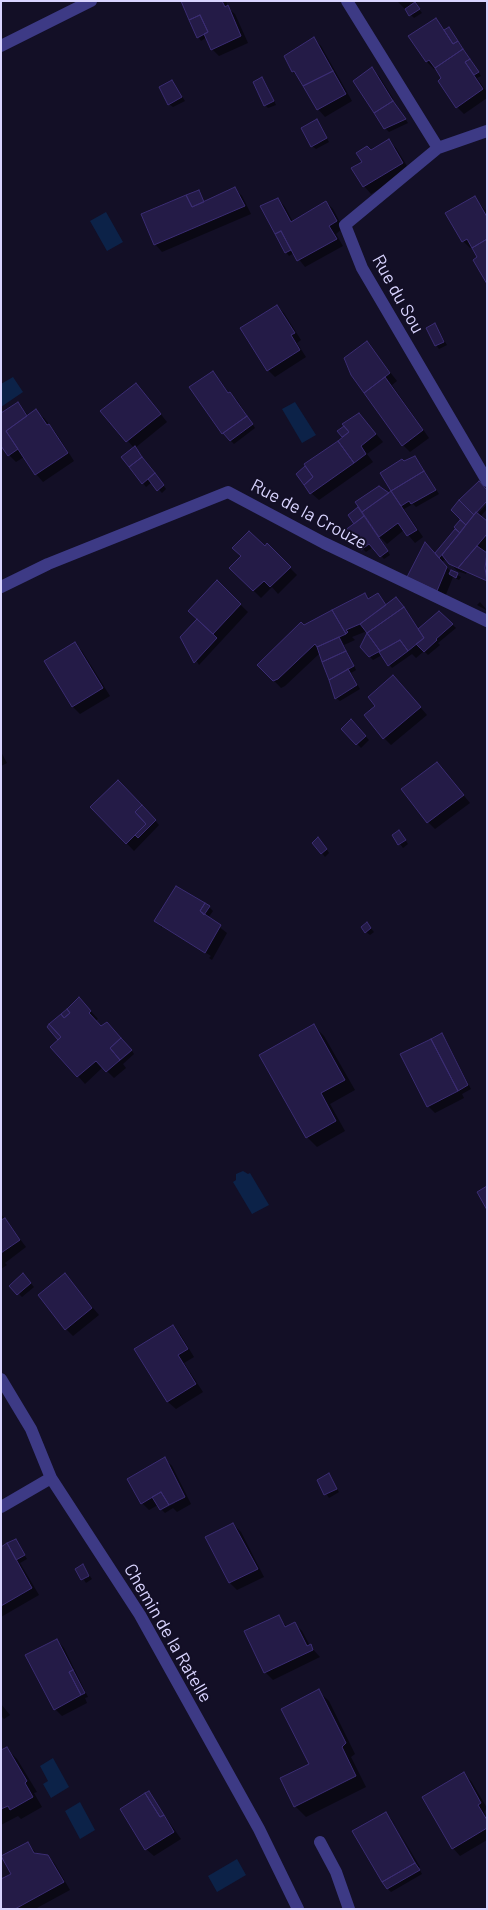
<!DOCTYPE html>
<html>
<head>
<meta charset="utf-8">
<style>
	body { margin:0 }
	#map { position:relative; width:488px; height:1910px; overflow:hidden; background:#130f26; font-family:Barlow,sans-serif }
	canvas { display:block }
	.frame { position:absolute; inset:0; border:2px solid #d9d4ff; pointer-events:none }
</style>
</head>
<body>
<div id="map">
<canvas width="488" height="1910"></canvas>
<div class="frame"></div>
</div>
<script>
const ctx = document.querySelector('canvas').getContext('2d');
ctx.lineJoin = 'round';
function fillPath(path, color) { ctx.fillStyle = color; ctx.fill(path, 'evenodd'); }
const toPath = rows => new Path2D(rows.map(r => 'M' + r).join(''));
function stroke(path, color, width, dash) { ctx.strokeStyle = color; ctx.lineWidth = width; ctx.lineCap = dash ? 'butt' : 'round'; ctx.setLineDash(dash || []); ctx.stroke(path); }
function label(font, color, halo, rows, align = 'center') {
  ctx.font = font + ' Barlow,sans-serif'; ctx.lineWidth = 4; ctx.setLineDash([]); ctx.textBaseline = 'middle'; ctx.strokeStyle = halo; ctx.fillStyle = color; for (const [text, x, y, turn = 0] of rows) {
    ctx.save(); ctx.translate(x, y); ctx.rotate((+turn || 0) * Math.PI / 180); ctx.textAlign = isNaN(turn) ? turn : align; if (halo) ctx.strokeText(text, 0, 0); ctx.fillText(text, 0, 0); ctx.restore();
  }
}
fillPath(toPath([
	[106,212,123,242,107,251,90,221],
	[13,377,23,392,1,407,1,384],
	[295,402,316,435,302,443,282,409],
	[243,1171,248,1174,250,1173,269,1205,252,1214,233,1182,236,1180,236,1174],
	[53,1758,69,1787,51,1798,43,1784,48,1781,40,1766],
	[80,1802,95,1830,80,1839,65,1811],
	[237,1859,246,1875,217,1892,208,1876]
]), '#0c2248');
fillPath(toPath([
	[182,1,226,1,228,8,235,14,248,43,219,56,212,49,207,37,201,41,199,38,206,34],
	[397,1,419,1,415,4,422,13,414,18],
	[436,20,470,58,481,76,477,78,487,92,487,98,464,114,457,107,436,67,434,69,427,62],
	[314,39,321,46,352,101,325,117,318,109,300,78,293,72,286,56],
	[372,69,379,76,394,100,392,98,392,101,399,109,408,123,389,132,385,128],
	[262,79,265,82,276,105,268,108,265,105],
	[172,81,185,101,173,107,169,104],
	[317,120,329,142,316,149,312,146],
	[389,141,396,148,410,171,371,194,364,186,353,169,363,162,371,151],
	[235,189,242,196,251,214,162,252,155,244,198,191,205,203],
	[475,198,485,210,487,209,487,281,479,257,473,247,470,248,463,241],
	[278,199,285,207,293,222,326,202,333,209,343,228,336,234,343,246,305,267,294,253,289,256,286,252,262,207],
	[277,306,284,313,301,340,297,343,306,357,275,377,268,370],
	[435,325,447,345,439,349,436,345],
	[367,343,397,381,392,385,429,438,410,452,403,445,352,375],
	[213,372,229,394,237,400,255,428,234,444,223,433],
	[143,392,167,422,135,448,166,489,162,493,152,482,146,487,143,483,134,448,102,411],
	[17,403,29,416,36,411,44,418,56,433,74,461,43,482,36,474,24,457,16,462,9,455],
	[366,422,383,442,367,454,373,462,319,500,311,493,309,472,344,437,339,432],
	[415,457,439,494,416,507,413,504,404,509,423,537,415,543,404,530,387,544,379,536,390,555,384,559,373,547,366,552,346,532,356,524,350,515,360,507,391,492,404,462],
	[487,504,487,509,480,517,487,522,487,550,484,553,487,554,487,580,467,571,466,574,457,571,446,558,442,562,450,571,461,577,459,580,453,577,445,597,415,584,435,554,456,529,455,528,462,520,476,513,477,515],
	[267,545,297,575,278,594,272,587,261,598,231,568],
	[217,582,248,612,199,665,182,637,199,619],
	[364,594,370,599,378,594,387,605,407,613,420,630,439,612,456,628,438,643,440,645,428,655,424,651,416,658,412,654,392,668,382,655,373,660,370,657,367,631,352,637,355,640,344,645,356,670,351,673,360,689,340,701,336,698,320,653,285,686,281,688,259,665,304,627],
	[480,602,486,609,486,610,477,605],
	[75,644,82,651,110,696,80,714,73,707,46,662],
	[393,676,427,715,391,745,384,738,376,706],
	[351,721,369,740,361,748,343,729],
	[1,752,7,763,1,766],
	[437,763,470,803,435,829,428,822],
	[92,807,148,813,159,825,134,851],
	[394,835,402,835,408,844,403,848],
	[322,842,329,853,325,857,322,853],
	[209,907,213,911,208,918,227,933,212,960,209,958,211,956,162,925,162,928,156,921],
	[367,924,374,932,370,935,366,932],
	[86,1006,98,1019,95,1021,119,1059,119,1062,132,1051,134,1054,123,1064,126,1068,114,1078,103,1067,85,1084,52,1047],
	[314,1026,324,1036,355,1090,330,1104,345,1131,317,1147,307,1137],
	[442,1035,445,1038,471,1089,462,1094,464,1098,435,1113,428,1106],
	[1,1214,26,1247,5,1263,7,1265,1,1269],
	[23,1275,34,1287,22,1297,11,1286],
	[65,1275,99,1315,73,1336,66,1329],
	[173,1327,180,1334,194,1357,184,1363,203,1392,176,1409,168,1402,136,1350],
	[165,1459,172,1466,191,1504,177,1512,173,1508,165,1513,162,1510,175,1503,173,1501,158,1505,149,1510,142,1503],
	[328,1475,339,1492,329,1498,318,1481],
	[233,1524,241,1532,264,1577,237,1590,230,1583],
	[15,1540,27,1559,20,1563,39,1595,1,1617,1,1548],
	[83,1566,92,1579,86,1583,77,1569],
	[278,1616,287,1627,295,1624,302,1631,310,1646,320,1657,273,1680,265,1672],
	[57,1640,64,1648,88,1697,85,1698,87,1703,62,1716,55,1709],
	[318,1691,329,1701,355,1754,351,1757,366,1787,306,1817,295,1806,281,1779,310,1764],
	[1,1704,10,1715,4,1719,1,1716],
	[6,1748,17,1759,37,1792,34,1793,42,1807,21,1819,18,1816,1,1825,1,1751],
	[463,1774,471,1781,487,1808,484,1812,487,1817,487,1840,460,1856,453,1848],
	[149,1793,181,1839,154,1856,146,1849],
	[386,1814,393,1821,422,1874,391,1892,388,1889],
	[389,1820,392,1820,420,1867,418,1869],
	[27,1843,37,1854,48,1856,55,1864,70,1890,35,1909,1,1909,13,1874]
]), '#0007');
const building = toPath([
	[181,1,222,1,225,7,228,5,241,36,211,50,204,34,208,32,200,15,189,20,181,1],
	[415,2,420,9,409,16,405,9,415,2],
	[200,15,208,32,197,38,189,20,200,15],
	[436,18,453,44,458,41,463,49,435,68,429,60,426,62,408,36,436,18],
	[449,27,458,41,453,44,444,30,449,27],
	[314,37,333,71,303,86,294,71,292,72,284,56,314,37],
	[463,49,470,59,465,62,483,89,456,108,438,81,441,78,435,68,463,49],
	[470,59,479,72,474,75,465,62,470,59],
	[372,67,393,101,374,113,353,81,372,67],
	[333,71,346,94,317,110,303,86,333,71],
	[262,77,274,101,264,106,253,82,262,77],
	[172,80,182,97,168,105,159,87,172,80],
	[393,101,406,119,384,129,374,113,393,101],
	[317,119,327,138,311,147,301,128,317,119],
	[389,139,403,163,363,187,351,168,362,162,356,153,367,146,371,150,389,139],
	[235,187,245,206,154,245,141,214,186,195,192,207,235,187],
	[199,190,204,202,192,207,186,195,199,190],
	[475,196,487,217,487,239,472,248,467,239,462,242,445,213,475,196],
	[278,198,291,222,326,201,337,221,329,226,337,239,297,261,281,231,275,234,260,206,278,198],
	[281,231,291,250,285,253,275,234,281,231],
	[487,239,487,284,473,260,477,257,472,248,487,239],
	[277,305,295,333,291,335,300,350,267,371,240,328,277,305],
	[435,323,444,342,435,346,426,328,435,323],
	[367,341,390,373,364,393,351,375,344,358,367,341],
	[213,371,228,393,230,392,247,416,222,434,189,387,213,371],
	[385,377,423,430,402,446,364,393,385,377],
	[136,383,161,414,126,442,100,411,136,383],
	[18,402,27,416,6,431,18,449,8,456,1,446,1,413,18,402],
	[36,409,47,425,49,424,68,453,35,475,6,431,36,409],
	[359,413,376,434,361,446,366,454,354,463,338,441,349,432,342,424,359,413],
	[247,416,253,424,230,441,223,433,247,416],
	[344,426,349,432,342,437,337,431,344,426],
	[338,441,354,463,310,494,304,485,313,477,304,464,338,441],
	[135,446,142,457,129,467,121,457,135,446],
	[415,456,424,471,391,491,380,473,402,459,404,461,415,456],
	[142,457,155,473,142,484,129,467,142,457],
	[305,466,313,477,304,485,296,474,305,466],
	[424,471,436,490,411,504,409,501,401,506,391,491,424,471],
	[155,473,164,485,157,491,148,479,155,473],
	[479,481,487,490,487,501,474,515,459,500,479,481],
	[379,486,389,493,362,512,355,502,379,486],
	[391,491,417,530,407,536,398,523,379,537,362,512,391,491],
	[459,500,474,515,466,525,451,510,459,500],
	[358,507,364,516,354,524,348,515,358,507],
	[476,512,487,521,487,534,458,568,449,564,442,555,476,512],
	[364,516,388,551,380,557,369,544,361,550,344,531,364,516],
	[460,520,466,525,460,533,454,527,460,520],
	[455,529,460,533,439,558,435,553,455,529],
	[249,531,265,546,267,543,291,567,270,587,264,581,253,591,229,568,241,556,232,548,249,531],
	[425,542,447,567,437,591,407,577,425,542],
	[477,546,487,553,485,568,487,581,458,568,477,546],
	[451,570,458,573,456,578,449,574,451,570],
	[217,580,241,604,213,634,188,611,217,580],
	[365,593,368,599,378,593,386,605,360,624,346,630,348,632,346,634,332,610,365,593],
	[396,597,404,607,367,633,360,624,396,597],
	[404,607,424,638,408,651,400,640,380,651,367,633,404,607],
	[332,610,346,634,317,647,315,644,278,679,273,681,257,665,301,622,304,625,332,610],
	[439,611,453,624,436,639,437,640,424,652,416,644,424,638,418,629,439,611],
	[197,619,217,638,194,663,180,637,197,619],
	[367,633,380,651,369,657,360,647,367,633],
	[339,637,346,651,322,662,317,647,339,637],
	[400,640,408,651,388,666,379,652,400,640],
	[75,642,103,688,72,707,44,661,75,642],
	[346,651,354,666,329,680,322,662,346,651],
	[348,669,357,685,335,699,329,680,348,669],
	[393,675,421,707,383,739,364,715,375,706,368,697,393,675],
	[351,719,366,736,356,745,341,729,351,719],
	[437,762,464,795,427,823,401,789,437,762],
	[118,780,142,805,135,812,146,824,126,844,90,807,118,780],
	[142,805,156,820,138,838,135,835,146,824,135,812,142,805],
	[399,830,406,840,398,845,392,835,399,830],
	[318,837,327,849,321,854,312,843,318,837],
	[176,886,205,903,200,911,221,925,205,953,154,921,176,886],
	[205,903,210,906,204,915,200,911,205,903],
	[367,922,371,928,365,933,361,927,367,922],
	[79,997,91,1011,89,1013,101,1026,107,1022,121,1038,110,1048,120,1060,106,1072,96,1061,77,1077,50,1047,61,1037,49,1024,61,1014,64,1018,70,1013,67,1009,79,997],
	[67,1009,70,1013,64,1018,61,1014,67,1009],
	[49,1024,61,1037,58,1040,47,1027,49,1024],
	[314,1024,345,1080,321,1093,336,1121,306,1138,259,1055,314,1024],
	[442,1033,468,1085,458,1091,431,1039,442,1033],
	[121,1038,132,1050,120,1060,110,1048,121,1038],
	[431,1039,458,1091,427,1107,400,1054,431,1039],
	[487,1186,487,1210,477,1192,487,1186],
	[5,1218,20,1240,1,1253,1,1220,5,1218],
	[23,1273,31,1283,17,1295,9,1286,23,1273],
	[65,1273,92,1308,65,1330,38,1295,65,1273],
	[173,1325,188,1349,178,1355,196,1384,167,1402,134,1349,173,1325],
	[165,1457,185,1497,169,1505,161,1492,141,1504,127,1479,165,1457],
	[329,1473,337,1489,324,1495,317,1480,329,1473],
	[161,1492,169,1505,160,1510,152,1497,161,1492],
	[233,1523,258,1569,229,1583,205,1537,233,1523],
	[16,1539,25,1555,16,1560,7,1543,16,1539],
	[7,1543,32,1588,1,1606,1,1547,7,1543],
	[83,1564,89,1576,81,1580,75,1569,83,1564],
	[279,1615,285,1627,295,1622,307,1646,311,1644,313,1650,264,1673,244,1631,279,1615],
	[57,1639,73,1670,69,1672,81,1695,54,1710,25,1655,57,1639],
	[73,1670,85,1693,81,1695,69,1672,73,1670],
	[319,1689,346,1743,342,1747,356,1776,294,1807,280,1778,309,1764,281,1709,319,1689],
	[7,1747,27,1781,25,1783,33,1797,10,1810,8,1806,1,1809,1,1750,7,1747],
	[464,1772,481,1803,478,1805,487,1820,487,1828,452,1849,422,1797,464,1772],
	[149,1791,164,1815,160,1817,145,1793,149,1791],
	[145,1793,160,1817,164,1815,174,1832,145,1850,120,1809,145,1793],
	[386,1812,415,1863,382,1882,352,1831,386,1812],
	[28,1842,34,1853,48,1855,64,1882,15,1909,1,1909,1,1879,11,1874,1,1856,28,1842],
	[415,1863,420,1870,387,1889,382,1882,415,1863]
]);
fillPath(building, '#241b47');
stroke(building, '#3b2d73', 1);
stroke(toPath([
	[347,1,438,148,487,131],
	[1,46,91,1],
	[438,148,345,225,362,268,487,481],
	[1,587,48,564,228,492,324,543,487,621],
	[1,1379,31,1429,51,1478,140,1615,259,1829,298,1909],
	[1,1507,51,1478],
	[320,1842,336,1872,349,1909]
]), '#3d3a85', 12);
label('18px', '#d9d4ff', '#130f26', [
	["Rue du Sou",398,294,61],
	["Rue de la Crouze",309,514,28],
	["Chemin de la Ratelle",168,1633,60]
]);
</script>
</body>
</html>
